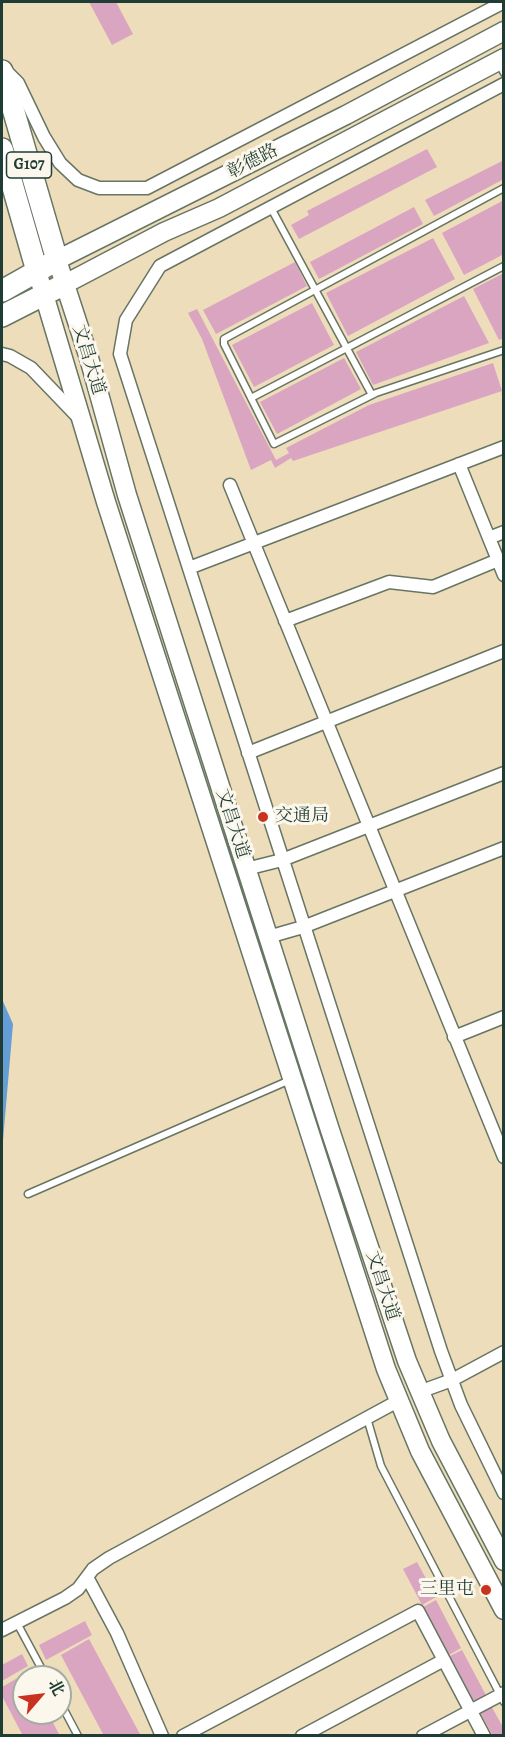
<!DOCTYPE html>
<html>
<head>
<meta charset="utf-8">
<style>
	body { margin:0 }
	#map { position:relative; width:505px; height:1737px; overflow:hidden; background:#edb; font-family:Alegreya,"Noto Serif SC",serif }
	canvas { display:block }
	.frame { position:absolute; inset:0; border:3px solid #1f3d34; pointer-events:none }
	.north { position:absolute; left:12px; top:1665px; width:60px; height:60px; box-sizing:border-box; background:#fbf7ec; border:2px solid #a3ada2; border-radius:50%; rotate:62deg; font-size:16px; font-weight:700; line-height:24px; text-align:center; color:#1f3d34 }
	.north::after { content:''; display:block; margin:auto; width:21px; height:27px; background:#c8321e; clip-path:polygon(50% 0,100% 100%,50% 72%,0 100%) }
</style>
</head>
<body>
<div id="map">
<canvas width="505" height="1737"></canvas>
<div class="frame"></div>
<div class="north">北</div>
</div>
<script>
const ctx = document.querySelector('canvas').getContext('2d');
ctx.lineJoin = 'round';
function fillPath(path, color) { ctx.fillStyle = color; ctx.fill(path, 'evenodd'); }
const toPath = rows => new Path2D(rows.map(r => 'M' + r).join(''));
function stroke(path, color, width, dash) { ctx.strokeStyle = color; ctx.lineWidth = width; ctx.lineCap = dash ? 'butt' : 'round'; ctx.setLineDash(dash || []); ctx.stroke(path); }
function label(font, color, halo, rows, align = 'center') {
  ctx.font = font + ' Alegreya,"Noto Serif SC",serif'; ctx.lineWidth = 6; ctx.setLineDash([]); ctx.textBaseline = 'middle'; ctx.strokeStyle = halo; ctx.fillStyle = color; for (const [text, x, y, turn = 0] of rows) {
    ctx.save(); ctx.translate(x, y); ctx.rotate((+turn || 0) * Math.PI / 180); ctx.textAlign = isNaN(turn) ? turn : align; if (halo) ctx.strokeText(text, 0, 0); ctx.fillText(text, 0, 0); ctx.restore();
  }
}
fillPath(toPath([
	[2,999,13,1024,2,1152]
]), '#649ed4');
fillPath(toPath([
	[89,2,116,2,133,34,112,45],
	[427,149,437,167,299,239,291,225,309,215,307,211],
	[504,160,504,179,434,216,425,200],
	[504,200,504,254,464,275,442,233],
	[414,207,423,224,319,279,310,262],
	[433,238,455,279,348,336,326,293],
	[295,262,307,286,216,334,203,310],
	[504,273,504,338,499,340,473,289],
	[464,296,489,343,373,385,356,352],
	[312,303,334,345,254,387,232,345],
	[197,309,276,460,289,453,286,448,369,405,493,363,502,391,293,461,291,458,275,468,271,460,251,470,202,339,188,313],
	[344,358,361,389,277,434,260,402],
	[417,1562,436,1597,422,1605,403,1569],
	[436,1600,461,1648,449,1655,423,1607],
	[85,1621,92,1635,46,1660,39,1645],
	[89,1639,141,1736,104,1736,61,1655],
	[462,1650,488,1699,476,1706,450,1656],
	[22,1654,28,1666,2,1681,2,1665],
	[26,1673,28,1677,24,1677,24,1713,48,1713,60,1736,23,1736,2,1696,2,1687],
	[489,1702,504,1729,504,1736,493,1736,478,1708]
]), '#daa5c1');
const lane = toPath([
	[498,62,504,73],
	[504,188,224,339,224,344,274,444,376,393,504,350],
	[271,208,372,395],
	[251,398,504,266],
	[28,1194,290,1080],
	[367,1418,381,1466,504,1702],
	[17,1623,46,1677],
	[60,1702,78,1736]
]);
const street = toPath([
	[4,69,18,83,44,137,60,163,78,180,99,188,147,188,504,2],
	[504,84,160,266,126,320,120,354,441,1351,461,1405,504,1493],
	[2,354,10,356,31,368,78,417],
	[459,464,504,575],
	[230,485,504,1157],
	[489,538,504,532],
	[189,568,504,447],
	[285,621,389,582,433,587,498,560],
	[248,753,504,651],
	[246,869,282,860,504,773],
	[268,937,303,927,504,848],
	[454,1037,504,1017],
	[419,1392,452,1380,504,1352],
	[87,1577,117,1633,162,1736],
	[2,1630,65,1598,78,1589,93,1569,109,1558,398,1401],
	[183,1736,418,1611,484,1736],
	[302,1736,444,1660],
	[423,1736,504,1693]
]);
const primary = toPath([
	[504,31,346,115,57,260,89,358,127,495,330,1130,407,1361,441,1441,504,1561],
	[37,271,106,502,386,1369,420,1451,504,1610],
	[65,284,164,232,219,208,504,58]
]);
const highway = toPath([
	[2,71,57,260,2,291],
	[2,149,37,271],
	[2,316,65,284]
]);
stroke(lane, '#677563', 9);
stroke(street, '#677563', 15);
stroke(primary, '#677563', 21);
stroke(highway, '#677563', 24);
stroke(lane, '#fff', 6);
stroke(street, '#fff', 12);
stroke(primary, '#fff', 18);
stroke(highway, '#fff', 21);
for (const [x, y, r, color] of [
	[263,817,6,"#c8321e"],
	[486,1590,6,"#c8321e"]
]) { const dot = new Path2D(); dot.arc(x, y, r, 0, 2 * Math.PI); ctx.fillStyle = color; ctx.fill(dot); stroke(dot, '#fbf7ec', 2); }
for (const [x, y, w] of [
	[29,165,45]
]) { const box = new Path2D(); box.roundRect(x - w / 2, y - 13, w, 26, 4.5); ctx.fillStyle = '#fbf7ec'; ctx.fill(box); stroke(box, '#1f3d34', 1.5); }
label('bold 16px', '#1f3d34', null, [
	["G107",29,165]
]);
label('18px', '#1f3d34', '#fbf7ec', [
	["彰德路",253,162,-27],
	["文昌大道",88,360,73],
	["文昌大道",232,824,72],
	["文昌大道",382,1286,72]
]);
label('18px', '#1f3d34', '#fbf7ec', [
	["交通局",275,817],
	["三里屯",474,1590,"right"]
], 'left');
</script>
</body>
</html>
